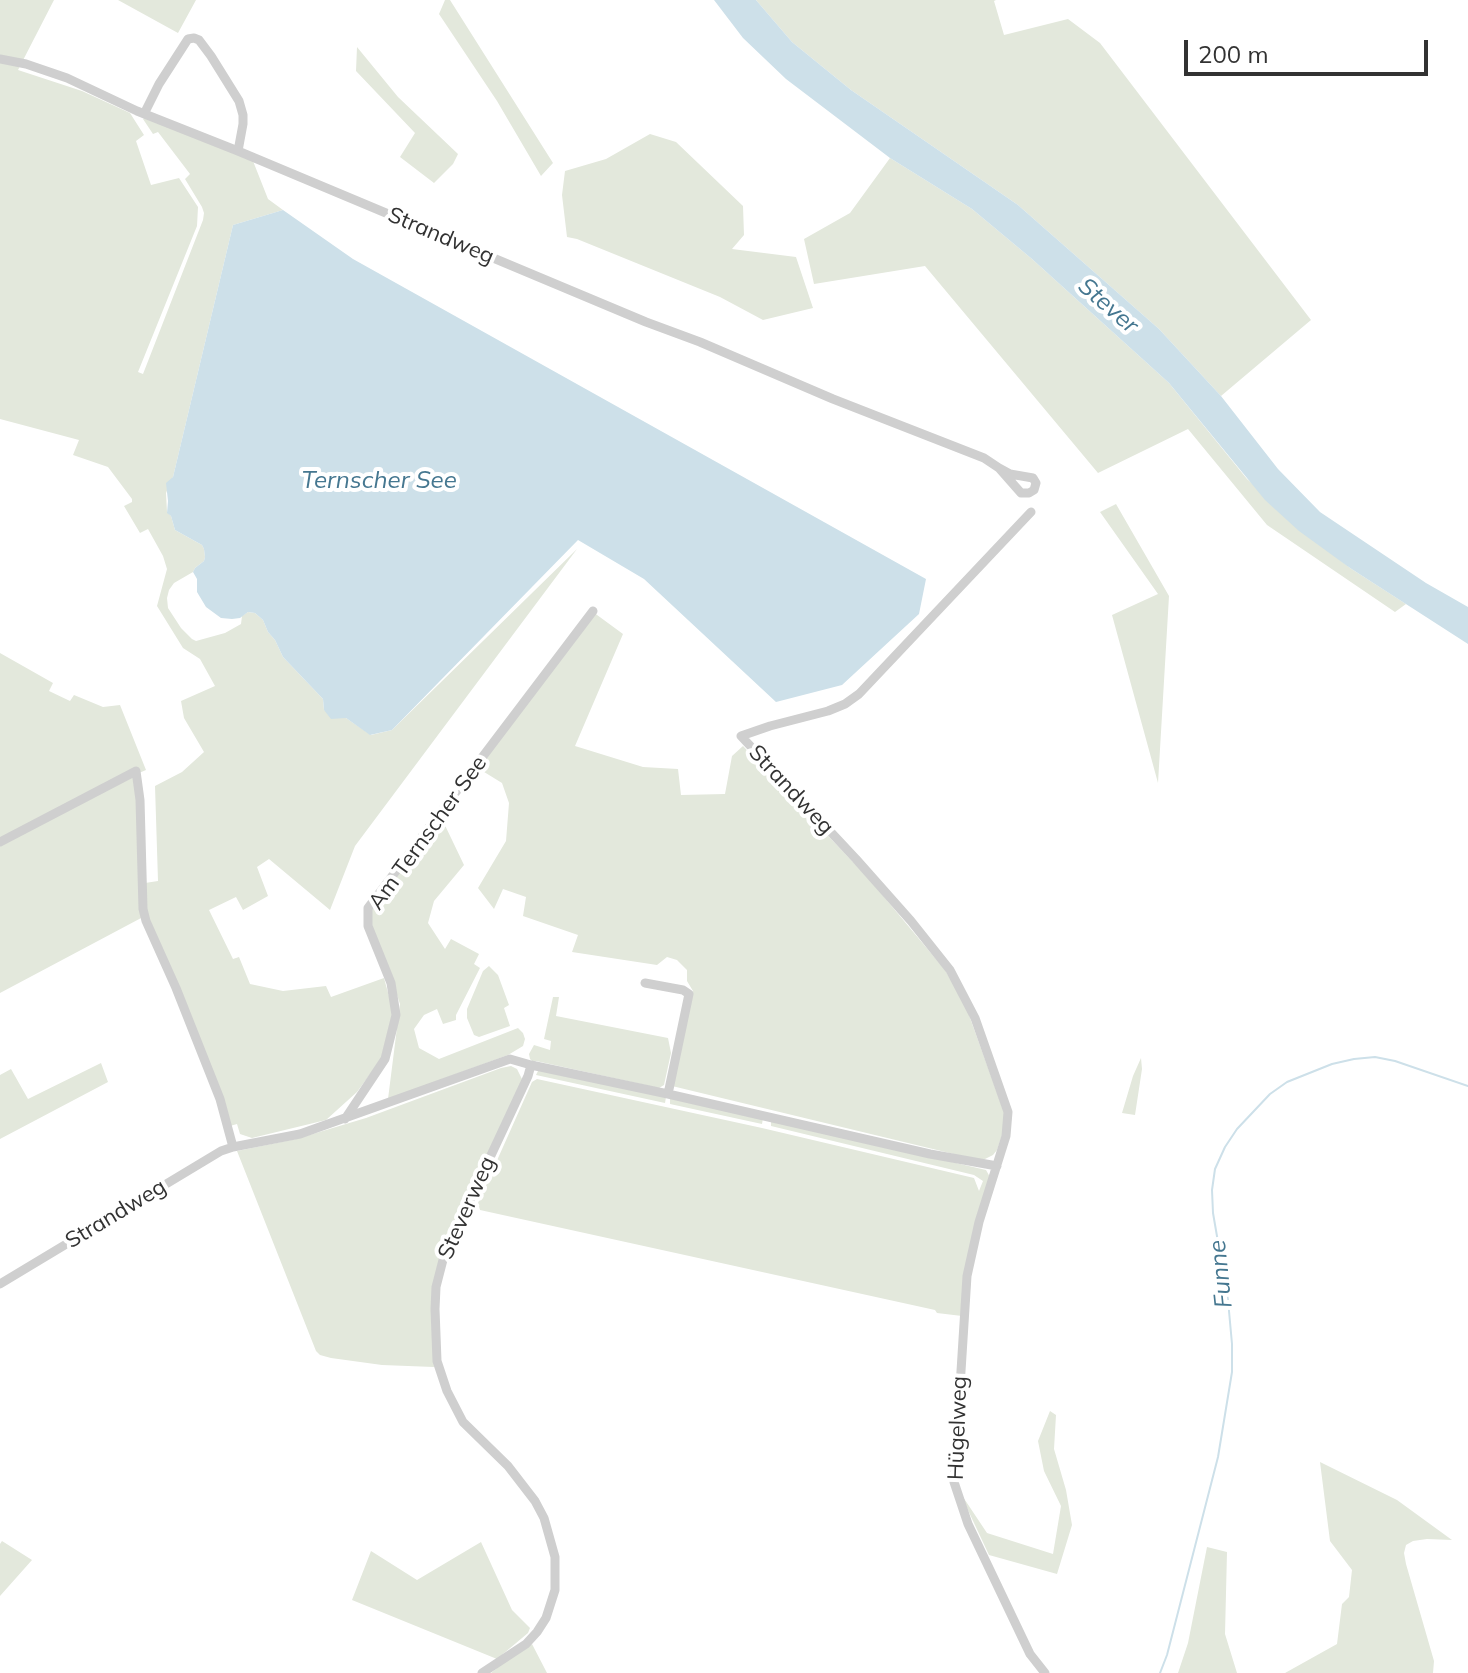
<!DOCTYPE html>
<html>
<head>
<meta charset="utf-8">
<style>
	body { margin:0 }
	#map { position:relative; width:1468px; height:1673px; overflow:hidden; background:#fff; font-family:Mulish,sans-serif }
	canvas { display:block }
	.scale { position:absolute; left:1184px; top:40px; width:244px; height:36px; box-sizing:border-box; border:4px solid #323232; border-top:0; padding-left:10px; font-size:24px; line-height:28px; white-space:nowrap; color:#323232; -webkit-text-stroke:6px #fff; paint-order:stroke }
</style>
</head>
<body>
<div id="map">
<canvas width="1468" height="1673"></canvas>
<div class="scale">200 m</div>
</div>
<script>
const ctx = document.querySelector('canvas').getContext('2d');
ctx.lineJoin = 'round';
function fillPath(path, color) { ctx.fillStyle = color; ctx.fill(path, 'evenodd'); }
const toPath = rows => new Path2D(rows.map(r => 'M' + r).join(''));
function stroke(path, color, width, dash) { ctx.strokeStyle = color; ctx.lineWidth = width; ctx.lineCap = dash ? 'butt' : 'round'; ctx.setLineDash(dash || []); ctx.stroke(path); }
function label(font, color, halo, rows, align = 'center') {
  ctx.font = font + ' Mulish,sans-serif'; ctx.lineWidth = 8; ctx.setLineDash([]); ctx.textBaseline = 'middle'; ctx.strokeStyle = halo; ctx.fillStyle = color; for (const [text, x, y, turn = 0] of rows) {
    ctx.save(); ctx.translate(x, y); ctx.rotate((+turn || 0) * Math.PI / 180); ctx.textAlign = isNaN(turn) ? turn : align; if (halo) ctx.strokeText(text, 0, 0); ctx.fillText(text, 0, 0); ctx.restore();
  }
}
fillPath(toPath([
	[0,0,54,0,18,70,82,91,130,113,144,135,136,141,151,185,179,178,198,207,197,226,138,372,143,374,203,220,204,213,202,207,185,179,190,174,158,132,153,134,143,119,144,118,253,161,268,199,283,210,233,225,173,477,166,493,167,512,171,516,175,530,202,545,204,549,205,557,204,561,195,568,193,572,174,583,169,590,167,598,168,608,181,628,192,639,196,641,225,633,241,624,242,616,248,612,255,613,263,620,268,632,275,640,283,657,323,699,324,710,346,718,371,735,392,730,577,549,355,846,330,910,269,859,257,867,268,896,243,910,236,897,209,910,233,959,239,957,250,984,283,991,326,986,331,997,384,978,393,1011,384,1055,357,1092,326,1120,252,1138,240,1134,237,1124,230,1126,143,917,0,993,0,653,53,683,49,691,70,701,74,695,103,707,120,705,146,770,139,773,145,883,158,881,155,786,182,772,204,752,184,718,181,701,215,686,200,659,183,648,157,606,167,569,163,556,148,529,140,533,124,506,132,502,132,499,108,467,73,455,79,440,0,419],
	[118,0,196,0,178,33],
	[445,0,450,0,553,163,541,176,497,101,439,14],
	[756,0,996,0,994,1,1004,35,1068,19,1100,43,1311,320,1221,396,1159,329,1018,205,851,90,792,42],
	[357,47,398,97,458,154,453,164,434,183,400,157,415,133,356,71],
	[650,134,676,142,743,206,744,235,732,249,796,257,813,308,763,320,720,297,577,239,567,237,562,195,565,171,606,159],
	[890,158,972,209,1032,259,1169,383,1247,479,1350,568,1406,604,1395,612,1267,525,1188,429,1098,473,925,266,814,284,804,239,850,213],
	[1116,504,1169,596,1158,783,1112,615,1158,594,1100,512],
	[593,612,623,634,575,746,643,767,678,769,681,795,725,794,732,756,743,746,869,879,945,970,965,1004,1005,1115,1003,1132,997,1150,993,1155,983,1160,966,1157,672,1086,693,991,687,981,687,970,677,960,667,957,657,965,572,952,578,935,523,916,526,897,503,889,494,909,478,888,506,841,509,803,502,783,476,767],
	[441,817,464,865,434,901,428,923,445,949,451,939,479,954,474,964,480,968,456,1015,456,1020,443,1024,437,1009,424,1015,414,1029,419,1048,439,1059,518,1028,523,1033,525,1039,523,1046,508,1055,388,1099,400,1004,391,977,370,926,368,908],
	[489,966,498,975,509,1005,504,1008,510,1026,479,1037,474,1035,467,1018,467,1009,483,971],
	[553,997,559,997,556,1016,668,1038,671,1053,664,1085,659,1088,536,1061,534,1063,530,1059,529,1054,534,1045,550,1050,551,1041,544,1039],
	[1141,1058,1142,1069,1135,1115,1122,1113,1133,1076],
	[101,1063,108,1082,0,1139,0,1075,11,1069,28,1099],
	[511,1066,517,1069,522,1079,433,1283,431,1311,434,1367,382,1365,331,1358,320,1355,316,1351,237,1151,296,1139,366,1118,501,1068],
	[538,1071,546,1071,666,1097,665,1103,536,1075],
	[537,1079,762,1128,974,1178,979,1191,983,1181,974,1175,771,1126,771,1120,986,1170,990,1177,962,1316,937,1313,935,1310,480,1210,478,1203,532,1082],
	[670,1098,763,1118,762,1124,670,1104],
	[1050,1411,1056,1415,1054,1449,1066,1490,1072,1525,1057,1574,989,1555,959,1491,987,1533,1053,1554,1061,1506,1044,1471,1038,1441],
	[1320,1462,1397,1500,1452,1540,1427,1539,1413,1541,1406,1545,1404,1553,1406,1564,1434,1661,1433,1673,1285,1673,1337,1644,1342,1604,1349,1597,1352,1570,1330,1541],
	[2,1541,32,1560,0,1596,0,1544],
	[481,1542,512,1610,530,1628,528,1633,497,1659,352,1600,371,1551,417,1580],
	[1207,1547,1227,1552,1225,1634,1237,1673,1178,1673,1188,1643],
	[532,1644,547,1673,491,1673,502,1664]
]), '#e3e8dc');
fillPath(toPath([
	[714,0,756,0,792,42,851,90,1018,205,1159,329,1221,396,1278,469,1320,512,1426,583,1468,607,1468,644,1350,568,1299,531,1265,500,1169,383,1137,354,1032,259,972,209,890,158,786,79,743,38],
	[283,210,353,259,926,579,919,614,842,685,776,702,644,579,578,540,392,730,370,735,346,718,331,719,324,710,323,699,283,657,275,640,268,632,263,620,255,613,248,612,240,618,232,619,221,618,206,607,197,592,197,579,193,572,195,568,204,561,205,557,204,549,202,545,175,530,171,516,167,513,168,501,166,483,173,477,233,225]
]), '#cde0e9');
stroke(toPath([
	[1160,1673,1167,1655,1218,1457,1232,1372,1232,1344,1228,1300,1213,1213,1212,1190,1215,1169,1225,1147,1237,1129,1270,1094,1287,1082,1332,1064,1354,1059,1375,1057,1395,1061,1468,1086]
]), '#cde0e9', 2);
stroke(toPath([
	[0,59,26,64,67,78,137,111,238,151,646,322,700,342,833,399,984,458,999,468,1021,493,1029,493,1034,490,1036,483,1033,478,1010,474,999,468],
	[144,114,159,84,188,39,194,38,199,40,211,56,239,101,243,115,243,124,238,151],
	[1031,512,859,694,845,704,828,711,770,726,741,736,856,859,911,921,950,970,975,1018,1008,1112,1006,1136,979,1222,967,1276,954,1482,968,1524,1030,1654,1045,1673],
	[0,842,136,771,140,800,143,909,146,921,176,988,220,1099,233,1147],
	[645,983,683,990,689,994,668,1094],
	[345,1119,385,1059,396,1015,391,983,368,926,368,908,593,611],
	[0,1284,221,1151,233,1147,300,1134,510,1059,531,1065,668,1094,930,1154,997,1166],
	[482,1673,526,1644,537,1632,546,1618,555,1590,555,1557,544,1518,535,1501,508,1466,463,1422,447,1391,437,1361,435,1309,436,1287,444,1256,528,1076,531,1065]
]), '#cfcfcf', 9);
label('22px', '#323232', '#fff', [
	["Strandweg",441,236,23],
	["Strandweg",791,790,47],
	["Am Ternscher See",428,833,-54],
	["Steverweg",467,1208,-66],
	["Strandweg",116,1214,-31],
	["Hügelweg",958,1428,-88]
]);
label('italic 24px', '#457790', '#fff', [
	["Stever",1108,306,41],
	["Ternscher See",379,481],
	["Funne",1221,1274,-96]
]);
</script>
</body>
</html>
